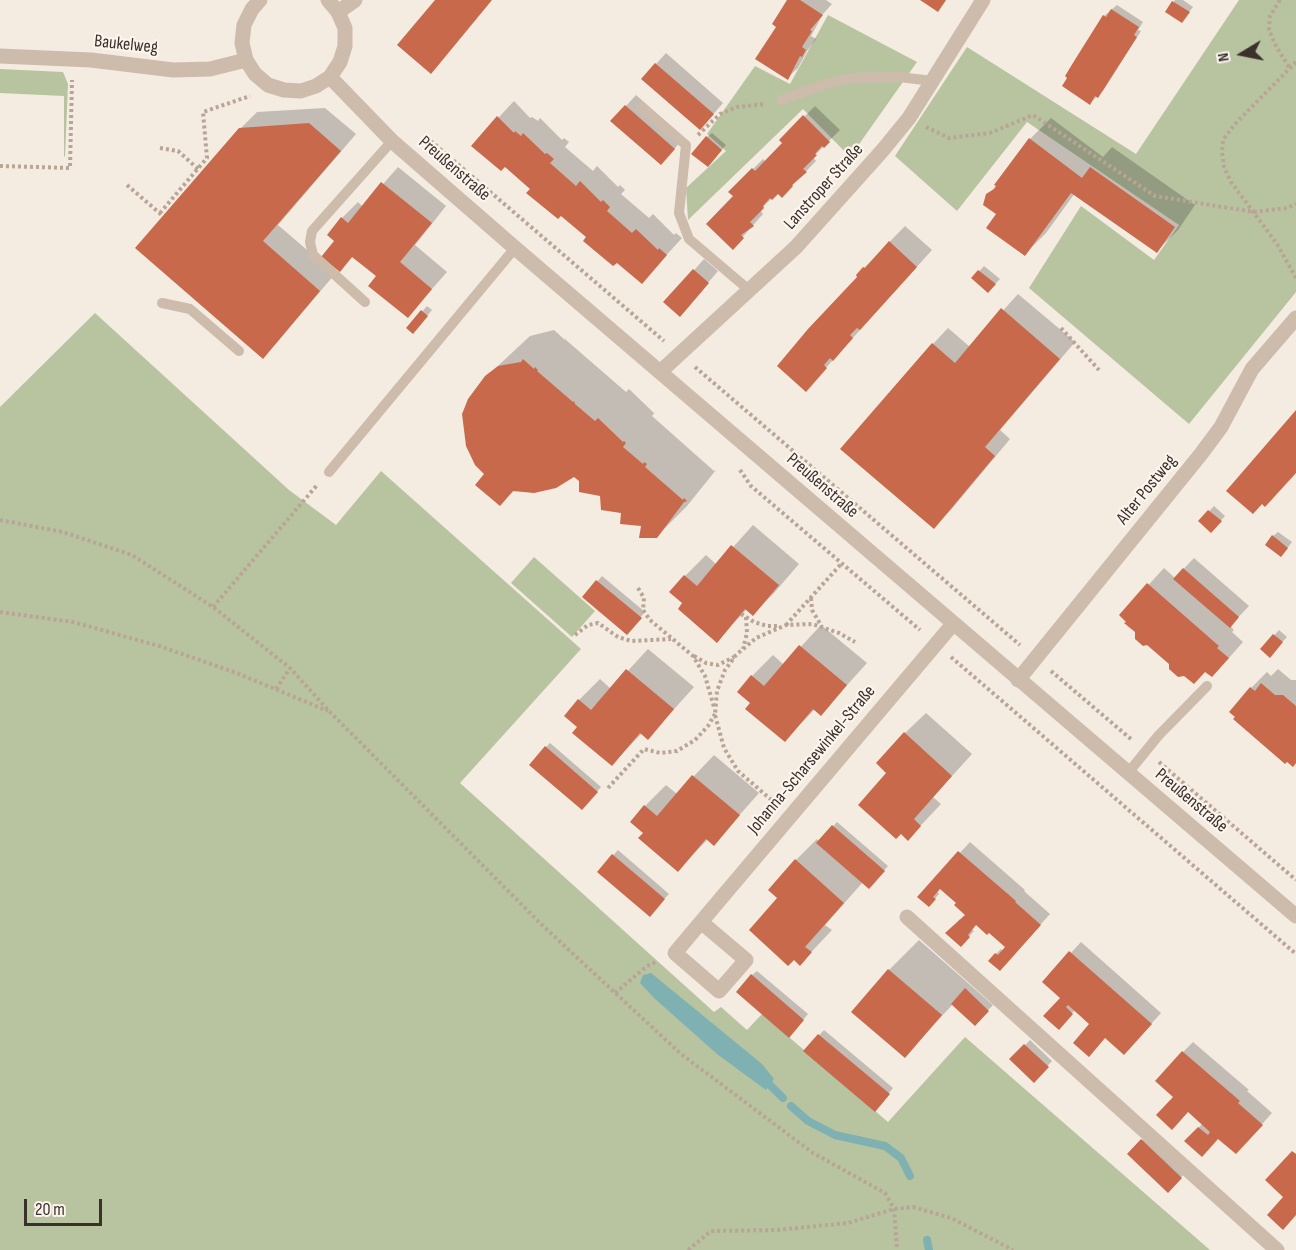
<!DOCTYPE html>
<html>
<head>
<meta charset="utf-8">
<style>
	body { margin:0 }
	#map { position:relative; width:1296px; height:1250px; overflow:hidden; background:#f4ebe1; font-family:"Sofia Sans Condensed",sans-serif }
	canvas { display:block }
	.north { position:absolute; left:1212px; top:24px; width:60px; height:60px; -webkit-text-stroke:4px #fbf5ee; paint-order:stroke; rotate:260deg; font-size:16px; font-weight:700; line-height:24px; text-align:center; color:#3b302b }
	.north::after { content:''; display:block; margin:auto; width:21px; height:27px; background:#3b302b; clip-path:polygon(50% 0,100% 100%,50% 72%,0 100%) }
	.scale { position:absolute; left:24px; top:1199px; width:78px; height:27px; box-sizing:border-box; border:3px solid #3b302b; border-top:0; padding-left:8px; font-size:18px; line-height:21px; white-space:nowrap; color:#3b302b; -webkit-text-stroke:4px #fbf5ee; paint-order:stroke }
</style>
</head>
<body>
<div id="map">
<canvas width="1296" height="1250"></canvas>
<div class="north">N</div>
<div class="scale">20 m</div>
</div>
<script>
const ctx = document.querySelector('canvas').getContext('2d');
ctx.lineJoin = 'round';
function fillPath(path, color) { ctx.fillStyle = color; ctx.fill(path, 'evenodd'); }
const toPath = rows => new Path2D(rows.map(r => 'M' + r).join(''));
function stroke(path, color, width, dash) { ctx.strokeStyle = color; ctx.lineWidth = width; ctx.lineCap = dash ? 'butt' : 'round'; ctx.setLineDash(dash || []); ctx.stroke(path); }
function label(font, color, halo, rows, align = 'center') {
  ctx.font = font + ' "Sofia Sans Condensed",sans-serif'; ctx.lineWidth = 4.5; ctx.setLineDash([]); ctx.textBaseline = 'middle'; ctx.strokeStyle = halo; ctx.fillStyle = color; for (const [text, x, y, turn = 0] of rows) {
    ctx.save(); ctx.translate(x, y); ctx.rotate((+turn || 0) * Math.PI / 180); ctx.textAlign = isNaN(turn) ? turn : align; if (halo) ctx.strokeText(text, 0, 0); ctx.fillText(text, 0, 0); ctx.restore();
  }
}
fillPath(toPath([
	[1239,0,1296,0,1296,292,1189,424,1029,288,1081,206,1154,260,1179,225,1027,122,957,211,895,156,967,47,1136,154],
	[828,15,917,62,850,157,803,109,688,220,686,188,726,151,707,134,755,66,790,84],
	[0,69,63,72,68,84,65,157,64,156,64,96,0,93],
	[95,313,289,490,336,525,381,471,581,649,460,783,714,1012,721,1007,747,1030,762,1014,888,1122,965,1037,1210,1250,0,1250,0,407],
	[534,557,595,611,572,637,511,583]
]), '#b8c4a0');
fillPath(toPath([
	[651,973,762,1064,774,1079,766,1090,717,1054,654,998,640,983,643,975]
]), '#7fb0b2');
fillPath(toPath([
	[789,0,826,0,832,4,823,14,811,36,816,39,807,51,798,68,787,78,778,26],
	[1175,0,1183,0,1193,7,1182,21,1167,11],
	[1117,5,1143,22,1138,30,1141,31,1103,91,1090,103,1104,16],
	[666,53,723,103,710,118,656,64],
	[636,95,684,137,672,152,626,106],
	[514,101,530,118,532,117,538,121,540,118,562,140,564,138,569,142,565,147,593,171,597,166,618,187,620,185,625,190,621,194,649,218,653,214,674,235,676,233,682,238,642,282,505,165,473,145],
	[815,106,840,130,813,157,816,161,782,196,778,192,760,210,763,214,733,248,735,196,730,192,763,159,766,162,785,143,781,140],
	[325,108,356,134,278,225,335,274,278,341,263,357,240,129,257,112],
	[1051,118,1103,157,1112,147,1195,205,1178,230,1157,251,1075,193,1046,233,1025,254,988,195,997,185,1030,139],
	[712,133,726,145,713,160,707,137],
	[398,167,446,206,415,245,447,272,408,316,378,276,353,256,340,270,336,241,342,218,358,202,363,207],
	[905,226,932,250,806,390,859,277,864,268],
	[704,259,718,271,690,304,666,302],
	[984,266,1000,279,988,291,973,278],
	[1018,294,1075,342,1000,430,1010,439,950,511,934,527,933,344,948,328,970,347],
	[427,306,432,310,418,327,408,328],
	[554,330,565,340,566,338,566,340,626,392,629,389,654,413,655,412,652,416,714,471,716,470,687,506,656,537,574,475,515,490,500,504,486,474,486,377,530,336],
	[1214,506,1225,516,1211,531,1200,521],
	[753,525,799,564,774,593,753,614,747,609,717,640,684,603,685,576,706,555,717,565],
	[1278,532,1292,542,1286,550,1273,536],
	[1194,558,1249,606,1230,626,1234,630,1232,632,1243,642,1228,659,1206,671,1171,664,1121,615,1164,568,1175,578],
	[602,576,645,612,631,628,584,597],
	[821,625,867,663,821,714,815,709,785,740,752,676,773,655,784,665],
	[1279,630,1287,637,1274,651,1262,649],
	[648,649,694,687,648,738,642,733,612,764,580,727,579,700,600,679,611,689],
	[1278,669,1291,680,1296,680,1296,762,1251,688,1267,672,1271,676],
	[926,713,972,754,933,797,941,804,908,839,901,832,888,773,905,733],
	[550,743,601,787,587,803,546,747],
	[714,755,759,793,714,844,708,839,678,870,645,833,645,806,666,785,677,794],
	[837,822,888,866,874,882,863,882,825,925,832,930,800,964,779,898,796,860,817,839,819,842],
	[970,842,1025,890,1024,891,1050,914,1024,943,990,960,1001,949,1003,951,1007,947,977,922,971,929,974,931,961,945,947,933,960,919,962,921,968,914,958,903,940,887,937,891,939,894,929,905,919,897],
	[618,850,669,894,654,910,599,871],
	[919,940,993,1005,975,1024,953,1004,905,1056,853,1012,889,970],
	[1081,942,1161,1013,1134,1043,1092,1024,1075,1010,1063,1023,1061,998,1044,982],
	[757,971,808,1014,794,1031,752,975],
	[824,1030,893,1088,879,1105,805,1051],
	[1030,1040,1052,1061,1034,1081,1012,1059],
	[1193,1042,1249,1090,1247,1091,1272,1113,1246,1142,1218,1137,1186,1141,1203,1123,1175,1097,1183,1052],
	[1147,1135,1186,1172,1168,1191,1129,1154]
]), '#0003');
stroke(toPath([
	[770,1085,783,1098],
	[791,1106,808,1121,835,1135,885,1146,901,1158,910,1176],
	[927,1240,929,1250]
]), '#7fb0b2', 8);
fillPath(toPath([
	[435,0,492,0,431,74,397,45],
	[787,0,800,0,823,15,810,30,812,31,802,47,806,50,802,57,800,56,788,80,755,59,776,27,772,24],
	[920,0,946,0,938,12],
	[1172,1,1190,12,1182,23,1165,12],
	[1111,9,1139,27,1134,35,1137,37,1098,98,1095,96,1090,105,1062,86,1067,78,1065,76,1076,58,1103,15,1106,17],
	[655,63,714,114,700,130,641,79],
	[625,105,675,149,661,165,610,121],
	[803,115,830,142,824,148,822,146,815,154,817,155,803,169,807,172,792,185,793,186,782,198,778,194,772,200,770,198,763,206,764,208,750,222,754,226,741,235,744,238,733,250,706,224,733,196,728,192,752,168,755,171,782,143,779,140],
	[497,116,514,133,515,131,521,136,523,133,545,154,547,153,554,159,550,163,576,186,580,181,601,202,603,200,610,207,607,211,632,233,636,229,658,250,659,248,667,255,642,284,617,263,613,266,583,241,586,237,561,216,558,219,526,193,530,189,505,167,501,171,471,146],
	[309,123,341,151,263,241,320,291,263,359,135,248,239,128],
	[706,136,722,150,708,167,691,154],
	[1029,138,1082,178,1090,167,1175,227,1157,253,1071,193,1025,256,986,228,996,214,983,205,986,194,994,189,996,186,994,185],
	[381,182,432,223,400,262,432,289,408,318,368,286,376,276,352,257,340,272,321,257,334,241,327,235,341,217,348,223],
	[889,241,917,267,860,330,857,328,850,335,853,338,833,361,830,358,824,365,827,368,806,392,777,366,808,329,857,277,856,275,863,267,865,268],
	[693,269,709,283,680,317,663,302],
	[978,270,996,284,988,293,971,278],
	[1001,308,1060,359,985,447,995,456,934,529,840,449,932,343,955,363],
	[421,310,428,316,413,334,406,328],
	[523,359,534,369,535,367,538,370,537,371,573,402,574,401,575,404,595,421,598,418,623,442,624,441,626,443,623,447,643,464,644,462,647,464,645,467,683,500,684,498,687,501,684,502,657,538,639,538,641,526,620,524,621,513,601,510,600,496,579,492,579,481,574,477,556,488,534,493,513,491,500,506,475,485,484,474,475,465,466,446,462,414,468,399,485,376,498,366,521,362],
	[1296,410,1296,473,1265,507,1262,504,1253,514,1226,491],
	[1208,510,1222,521,1211,533,1198,521],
	[1272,535,1288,548,1281,557,1265,545],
	[731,545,779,585,753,616,745,609,717,643,678,609,682,603,669,592,684,575,697,586],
	[1183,568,1239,617,1230,628,1173,579],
	[596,580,642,618,627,635,582,597],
	[1147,583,1219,646,1217,648,1229,658,1212,677,1205,672,1194,684,1184,676,1178,677,1169,669,1169,664,1147,645,1143,646,1135,639,1135,632,1124,623,1126,622,1119,615],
	[1273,634,1283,642,1270,658,1260,649],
	[799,645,847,685,821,716,813,709,785,742,745,709,750,703,737,692,751,675,764,686],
	[626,669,674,709,648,740,640,733,612,766,572,733,577,727,564,716,578,699,591,710],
	[1261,683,1275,695,1283,695,1296,706,1296,763,1293,767,1287,762,1285,764,1233,719,1235,717,1229,712,1250,687,1255,691],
	[904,732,952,776,914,819,921,826,908,841,901,834,896,839,858,805,886,773,876,763],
	[545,746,598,792,582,810,529,765],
	[692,775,740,815,714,846,706,839,678,872,638,838,643,833,630,822,644,805,657,816],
	[832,825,885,871,869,889,816,843],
	[958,851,1016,901,1015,902,1041,925,1000,971,988,961,995,953,998,955,1005,947,989,933,987,935,976,925,968,935,970,937,961,947,945,933,965,915,954,905,956,903,940,889,933,897,936,899,929,907,917,897],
	[612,854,665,899,650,917,597,872],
	[795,859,844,903,805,947,812,952,800,966,794,960,788,966,749,930,777,898,768,890],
	[1069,951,1152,1024,1124,1055,1105,1038,1089,1057,1073,1043,1089,1024,1068,1005,1066,1007,1073,1014,1059,1030,1043,1016,1060,998,1042,982],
	[888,969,942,1015,905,1058,851,1012],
	[751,974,804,1020,789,1038,736,992],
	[965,988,989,1011,975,1026,951,1004],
	[818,1034,890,1094,875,1112,803,1051],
	[1024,1044,1049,1067,1034,1083,1009,1059],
	[1182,1051,1240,1101,1238,1103,1263,1125,1236,1154,1218,1139,1202,1157,1184,1141,1198,1127,1208,1135,1210,1132,1188,1112,1172,1130,1156,1115,1173,1097,1155,1081],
	[1141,1139,1182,1178,1168,1193,1127,1154],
	[1292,1151,1296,1154,1296,1215,1283,1230,1267,1215,1283,1197,1265,1180]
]), '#c8694b');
stroke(toPath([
	[1280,0,1270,16,1269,30,1276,46,1289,67],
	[1296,62,1235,124,1223,140,1222,152,1224,167,1231,182,1277,244,1296,278],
	[926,127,949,138,990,133,1033,115,1155,196,1254,212,1287,208,1296,204],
	[698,135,720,114,737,107,765,104],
	[424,142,432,142,664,341],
	[160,148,178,151,198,169],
	[0,166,70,168,72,80],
	[127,185,163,216],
	[160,213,207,158,203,112,250,96],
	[1061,328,1099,370],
	[695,367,1020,645],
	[740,470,751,486,920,630],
	[0,520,63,532,132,555,213,607,290,668,329,711,542,925,681,1054,813,1153,885,1193,894,1209,897,1250],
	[638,588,644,598,643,610,650,620,693,656,705,676,714,707],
	[811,598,812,610,822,627],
	[213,607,318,484],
	[0,612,73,622,159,646,234,672,328,711],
	[741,614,746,617,747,633,743,649],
	[746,617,754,622,767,626,779,626],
	[786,625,842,563],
	[575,635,588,625,598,623,618,637,631,641,671,639],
	[694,656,706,663,718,665,734,657],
	[951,657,1296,954],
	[1051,671,1132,740],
	[276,689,290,668],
	[1159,762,1296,880],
	[608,788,644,749,660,753,677,751,695,740,708,726,715,714],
	[776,804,738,771,724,748,715,715,717,691,725,670,736,655,756,638,786,625,812,624,839,633,855,642],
	[615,993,647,966,658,961],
	[688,1250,711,1231,777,1230,848,1223,894,1209,913,1207,951,1218,1013,1250]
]), '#b9a596', 4, [3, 3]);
stroke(toPath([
	[781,100,826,84,851,78,899,77,933,81],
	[641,107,686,145,679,213,689,239,749,290],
	[365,302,313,255,310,242,312,231,392,141],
	[162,303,190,309,239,351],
	[329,472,515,248],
	[1128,773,1158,736,1207,686]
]), '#cdbbac', 10);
stroke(toPath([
	[338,12,355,0],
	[0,56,91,60,173,70,210,69,246,60],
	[660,372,796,247,882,151,909,118,983,0],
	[1018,680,1201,454,1221,427,1252,369,1296,318],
	[907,917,1277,1250],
	[701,922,675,953,719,991,746,960,701,922,953,624]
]), '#cdbbac', 15);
stroke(toPath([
	[260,0,252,9,244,25,242,43,246,60,255,74,268,85,284,90,301,91,316,86,330,77,340,62,345,46,345,28,338,12,328,0],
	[330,77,392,141,515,248,1296,916]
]), '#cdbbac', 15);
label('18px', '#3b302b', '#fbf5ee', [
	["Baukelweg",126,45,6],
	["Preußenstraße",454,169,41],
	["Lanstroper Straße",824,187,-48],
	["Preußenstraße",822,486,41],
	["Alter Postweg",1147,490,-51],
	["Johanna-Scharsewinkel-Straße",812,760,-50],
	["Preußenstraße",1191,801,40]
]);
</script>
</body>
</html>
